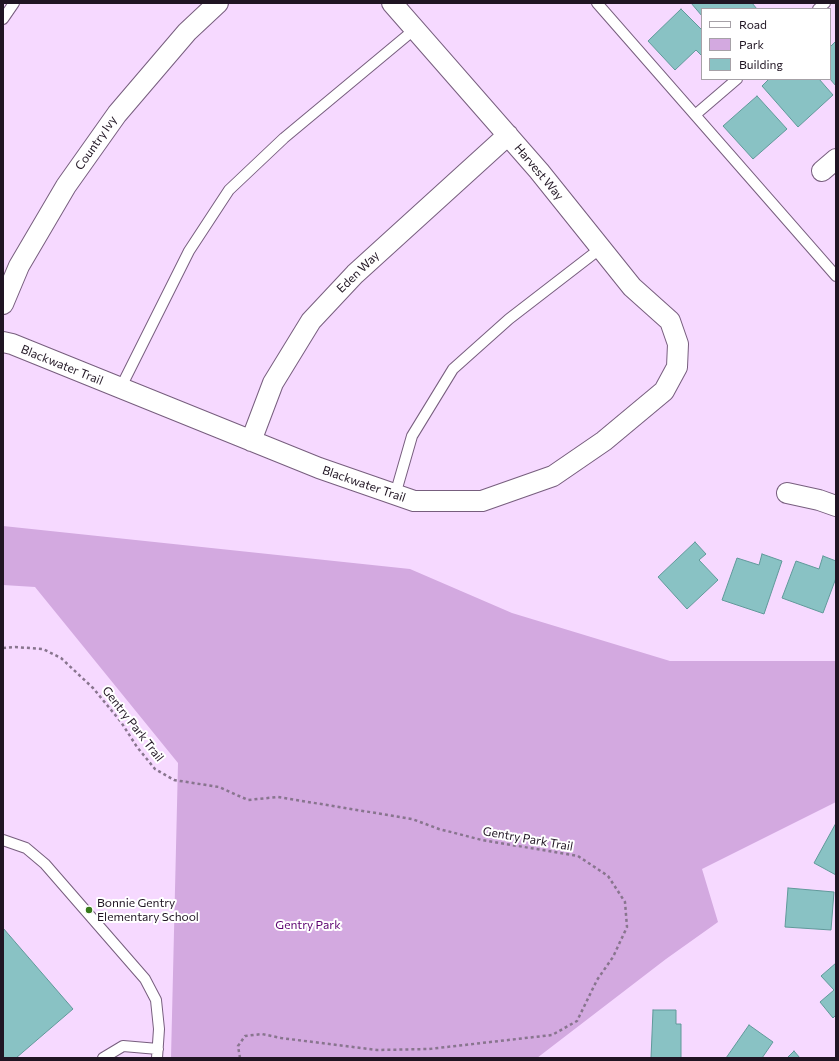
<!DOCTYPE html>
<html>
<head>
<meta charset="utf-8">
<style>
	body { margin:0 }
	#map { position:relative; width:839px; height:1061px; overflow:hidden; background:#f6d9ff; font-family:Commissioner,sans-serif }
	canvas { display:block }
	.frame { position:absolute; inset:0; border:4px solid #201523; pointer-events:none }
	.legend { position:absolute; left:701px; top:8px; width:130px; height:72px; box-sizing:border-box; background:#fff; border:1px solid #a6a1a7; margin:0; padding:5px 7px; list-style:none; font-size:12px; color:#201523 }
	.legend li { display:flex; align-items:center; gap:8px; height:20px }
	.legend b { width:20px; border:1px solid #a6a1a7 }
</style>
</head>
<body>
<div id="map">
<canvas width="839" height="1061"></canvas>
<div class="frame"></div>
<ul class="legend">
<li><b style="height:5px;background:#fff"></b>Road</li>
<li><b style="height:11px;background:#d3a9e0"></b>Park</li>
<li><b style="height:11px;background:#89c2c4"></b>Building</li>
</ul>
</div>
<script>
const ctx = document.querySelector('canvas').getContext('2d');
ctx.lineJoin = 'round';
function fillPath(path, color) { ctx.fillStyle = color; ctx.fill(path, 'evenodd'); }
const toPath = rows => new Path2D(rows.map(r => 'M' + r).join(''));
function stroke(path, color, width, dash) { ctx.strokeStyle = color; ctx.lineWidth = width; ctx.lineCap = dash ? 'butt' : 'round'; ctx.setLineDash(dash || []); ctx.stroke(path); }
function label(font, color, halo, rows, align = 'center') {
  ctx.font = font + ' Commissioner,sans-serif'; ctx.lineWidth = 4; ctx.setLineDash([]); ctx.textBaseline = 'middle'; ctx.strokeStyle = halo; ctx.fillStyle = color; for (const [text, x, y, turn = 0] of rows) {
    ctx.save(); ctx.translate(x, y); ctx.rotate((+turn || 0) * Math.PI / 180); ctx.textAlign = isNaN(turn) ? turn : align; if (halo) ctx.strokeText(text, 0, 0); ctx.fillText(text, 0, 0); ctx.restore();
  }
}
fillPath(toPath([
	[3,526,410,569,512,613,670,661,836,661,836,802,702,869,718,922,666,959,537,1058,171,1058,178,763,35,587,3,585]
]), '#d3a9e0');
const building = toPath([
	[691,3,752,3,757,9,702,9,702,16,691,3],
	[681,9,702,30,702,56,696,50,675,70,648,41,681,9],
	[836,41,836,86,830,79,830,47,836,41],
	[769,79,819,79,833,95,798,127,762,86,769,79],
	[757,96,787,129,753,159,723,126,757,96],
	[695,542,706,554,699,560,718,580,687,609,658,577,695,542],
	[762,554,782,561,764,614,722,600,737,558,759,565,762,554],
	[823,556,836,561,836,578,823,613,782,598,796,561,819,569,823,556],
	[836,823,836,875,814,863,836,823],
	[788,888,834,892,831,930,785,927,788,888],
	[3,928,73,1009,16,1058,3,1058,3,928],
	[836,963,836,1015,833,1018,820,1002,834,990,821,976,836,963],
	[653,1010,676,1010,676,1024,681,1024,681,1058,651,1058,653,1010],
	[749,1025,773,1042,762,1058,726,1058,749,1025],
	[794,1051,800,1058,787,1058,794,1051]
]);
fillPath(building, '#89c2c4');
stroke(building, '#60999a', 1);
const service = toPath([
	[597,3,836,276],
	[818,9,825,3],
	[3,19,14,3],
	[695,115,737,79],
	[120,389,189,251,229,190,284,138,415,29],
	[395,495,412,436,453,369,509,319,601,248],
	[3,840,26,848,45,864,145,979,156,1000,159,1029,157,1058],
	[103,1058,123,1046,158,1049]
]);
const minor = toPath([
	[822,171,836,159],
	[3,304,19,266,66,186,117,114,187,32,218,3],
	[3,342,12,344,319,468,414,501,482,501,553,476,604,441,664,391,677,367,678,344,670,321,632,287,539,171,392,3],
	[251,441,273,383,311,321,355,274,508,135],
	[787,493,819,500,836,506]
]);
stroke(service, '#775e7e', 12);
stroke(minor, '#775e7e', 22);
stroke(toPath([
	[3,648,15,647,43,649,61,658,93,688,121,722,137,747,155,769,174,780,219,787,248,800,278,797,412,819,439,829,482,840,578,856,608,876,625,902,627,927,613,957,597,980,577,1021,552,1035,429,1049,377,1050,281,1038,262,1034,245,1036,238,1046,240,1058]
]), '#88758e', 2.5, [3, 3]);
stroke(service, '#fff', 10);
stroke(minor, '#fff', 20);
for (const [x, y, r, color] of [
	[89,910,4,"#36791a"]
]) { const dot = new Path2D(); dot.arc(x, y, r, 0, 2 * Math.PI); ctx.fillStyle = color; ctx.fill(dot); stroke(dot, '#fff', 1.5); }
label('12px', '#201523', '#fff', [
	["Country Ivy",96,143,-55],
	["Harvest Way",539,172,50],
	["Eden Way",358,272,-44],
	["Blackwater Trail",62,365,22],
	["Blackwater Trail",364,484,19],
	["Gentry Park Trail",133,724,52],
	["Gentry Park Trail",528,839,10]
]);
label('12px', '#201523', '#fff', [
	["Bonnie Gentry",97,903],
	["Elementary School",97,917]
], 'left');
label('12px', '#5b006f', '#fff', [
	["Gentry Park",308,925]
]);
</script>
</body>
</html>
